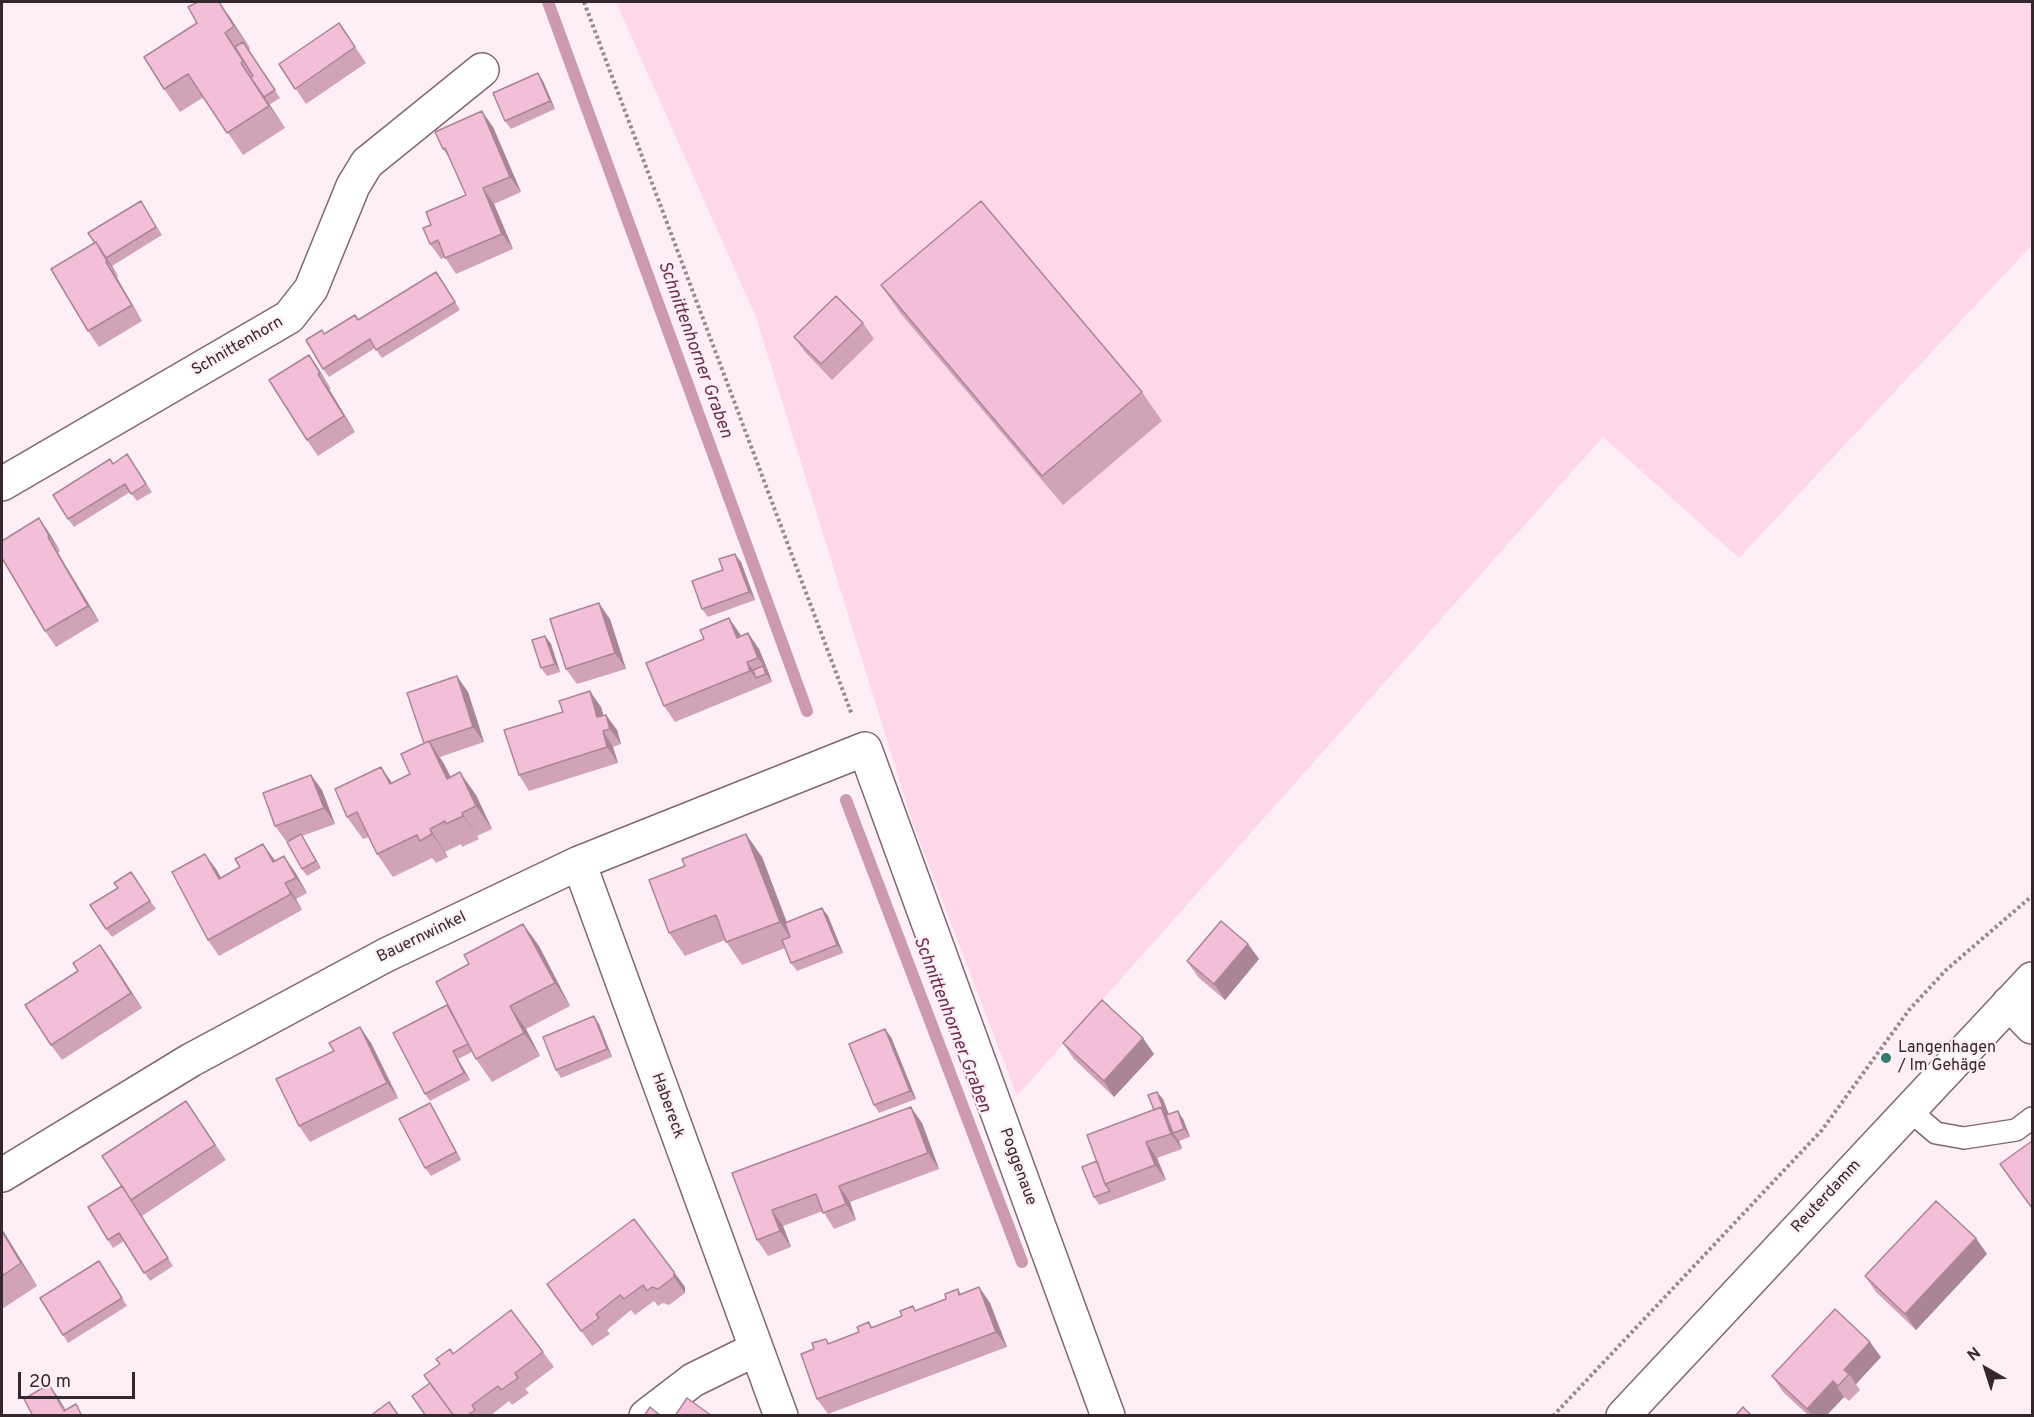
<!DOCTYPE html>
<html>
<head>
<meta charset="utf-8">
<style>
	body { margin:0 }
	#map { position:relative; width:2034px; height:1417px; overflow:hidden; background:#fdeff5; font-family:Overpass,sans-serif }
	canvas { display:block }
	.frame { position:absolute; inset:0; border:3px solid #34272d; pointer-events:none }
	.north { position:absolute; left:1956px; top:1339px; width:60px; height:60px; -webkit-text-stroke:4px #fdeff5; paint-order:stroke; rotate:321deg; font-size:16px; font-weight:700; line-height:24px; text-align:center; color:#34272d }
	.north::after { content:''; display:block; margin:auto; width:21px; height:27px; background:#34272d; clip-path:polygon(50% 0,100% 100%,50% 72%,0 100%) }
	.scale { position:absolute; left:18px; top:1372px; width:117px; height:27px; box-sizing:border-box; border:3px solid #34272d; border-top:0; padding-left:8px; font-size:18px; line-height:21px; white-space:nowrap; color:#34272d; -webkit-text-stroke:4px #fdeff5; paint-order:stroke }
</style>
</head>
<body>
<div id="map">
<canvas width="2034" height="1417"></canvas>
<div class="frame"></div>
<div class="north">N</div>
<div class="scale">20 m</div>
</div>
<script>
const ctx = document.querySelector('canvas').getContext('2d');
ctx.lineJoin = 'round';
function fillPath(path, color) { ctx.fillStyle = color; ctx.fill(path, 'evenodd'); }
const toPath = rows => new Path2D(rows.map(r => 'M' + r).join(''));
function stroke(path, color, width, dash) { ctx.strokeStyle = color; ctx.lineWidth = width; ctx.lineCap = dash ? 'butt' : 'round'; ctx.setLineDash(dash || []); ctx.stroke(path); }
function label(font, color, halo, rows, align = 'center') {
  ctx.font = font + ' Overpass,sans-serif'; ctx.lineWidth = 4.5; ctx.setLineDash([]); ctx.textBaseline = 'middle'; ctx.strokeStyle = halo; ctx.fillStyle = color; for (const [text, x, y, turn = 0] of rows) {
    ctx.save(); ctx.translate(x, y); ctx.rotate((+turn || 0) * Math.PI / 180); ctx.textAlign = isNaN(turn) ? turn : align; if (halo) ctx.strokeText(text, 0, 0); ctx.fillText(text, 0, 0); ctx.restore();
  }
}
fillPath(toPath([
	[616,2,2032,2,2032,245,1739,558,1603,437,1017,1096,912,821,756,317]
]), '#fed8ea');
stroke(toPath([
	[548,2,807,711],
	[846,800,1022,1262]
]), '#cc99b1', 12);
const service = toPath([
	[1909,1110,1936,1133,1964,1138,2016,1130,2032,1118]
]);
const minor = toPath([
	[2,484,289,317,311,289,353,186,367,163,482,70],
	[579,863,781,1416],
	[2009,1003,2032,1027],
	[2,1175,191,1060,386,955,579,863,865,749,1108,1416],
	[646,1416,693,1380,756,1349]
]);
const tertiary = toPath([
	[1623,1416,2032,979]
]);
stroke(service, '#836674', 24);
stroke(minor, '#836674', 36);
stroke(tertiary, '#836674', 36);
stroke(toPath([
	[584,2,852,715],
	[1553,1416,1822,1130,1909,1010,1946,970,2032,896]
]), '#97898f', 4, [3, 3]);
stroke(service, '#fff', 21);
stroke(minor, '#fff', 33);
stroke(tertiary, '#fff', 33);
fillPath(toPath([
	[229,16,250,48,249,50,280,98,269,105,285,128,243,155,204,97,180,112,164,89],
	[339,23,366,63,306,104,279,64],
	[543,81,555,109,511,129,505,121],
	[493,127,521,192,494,204,513,249,456,274,445,257,441,259,430,244,431,225,466,195,450,159,443,149],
	[141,201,162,235,112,266,118,276,117,278,142,321,99,347,88,331,95,243],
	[442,280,460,310,382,358,375,348,329,377,323,369,324,334,358,320],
	[881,285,1142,392,1162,421,1063,505,901,314],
	[863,323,874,339,832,380,805,352,794,337],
	[309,355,331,389,329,389,355,432,318,456,307,440],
	[127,454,152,492,137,501,130,492,74,527,68,519,113,464],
	[39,518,60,551,58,553,99,621,56,647,45,631],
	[741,562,755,600,708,617,702,609,723,570],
	[729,618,741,636,748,633,759,649,772,682,675,722,664,706,704,639],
	[610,619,626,669,577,684,566,669],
	[545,636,551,644,560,672,547,676,541,668],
	[468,692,484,742,440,757,444,764,451,777,476,795,492,829,477,836,479,839,462,847,461,844,445,852,448,857,436,863,432,858,393,877,377,854,369,837,363,839,347,817,381,767,392,783,410,774,424,743],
	[601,707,603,715,606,715,617,730,621,744,613,747,618,763,529,791,519,775],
	[311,775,322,790,335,824,302,836,321,868,307,876,302,869,290,840,286,841,275,826],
	[762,857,787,922,822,908,828,916,843,953,797,971,791,963,785,948,742,965,725,940,685,956,669,933],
	[275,861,295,872,307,893,296,899,302,910,219,956,208,940,216,869,221,878],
	[131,872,156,909,112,937,106,929,118,888],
	[523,924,539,946,570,1006,526,1029,540,1056,492,1082,476,1059,472,1052,458,1059,470,1080,430,1101,425,1094,447,1005,469,964],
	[1248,944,1259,959,1225,1000,1198,977,1187,961],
	[111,960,142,1008,62,1060,51,1045],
	[599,1024,612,1057,561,1078,556,1070],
	[360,1027,371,1043,398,1098,310,1142,299,1126,334,1051],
	[891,1037,916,1099,879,1113,874,1105],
	[1063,1043,1154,1054,1114,1097,1074,1059],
	[1163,1099,1169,1114,1183,1119,1190,1137,1179,1141,1182,1149,1157,1158,1166,1180,1116,1199,1099,1205,1094,1197,1097,1161,1154,1110],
	[186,1101,226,1160,142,1216,173,1266,150,1281,124,1241,113,1248,108,1240,122,1186],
	[430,1103,435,1111,461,1160,431,1176,425,1168],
	[922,1123,939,1169,850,1202,856,1220,834,1229,823,1211,783,1226,791,1247,768,1256,757,1240,732,1173],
	[634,1219,685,1287,685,1293,669,1305,663,1303,658,1306,654,1301,635,1315,631,1310,607,1330,610,1334,592,1346,558,1299],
	[2,1229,37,1286,2,1309],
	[1987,1254,1916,1330,1876,1292,1865,1276],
	[104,1269,127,1306,68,1343,63,1335],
	[979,1287,990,1303,1007,1347,828,1414,817,1399,814,1349,826,1339,829,1343,859,1332,869,1322,872,1327,946,1299,958,1289,961,1294],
	[543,1352,554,1367,525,1389,529,1393,512,1405,509,1401,490,1416,426,1416,430,1383,453,1354],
	[1881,1357,1856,1384,1860,1390,1849,1401,1844,1397,1826,1416,1809,1416,1783,1392,1772,1376]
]), '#d1a3b9');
fillPath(toPath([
	[219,2,229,16,250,48,234,26],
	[241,63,257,85,285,128,269,106],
	[538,73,543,81,555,109,550,101],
	[482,111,493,127,521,192,510,177],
	[483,188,494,204,513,249,502,234],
	[96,242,112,266,118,276,107,261],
	[106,262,117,278,142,321,132,305],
	[309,355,320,371,331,389,320,373],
	[318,374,329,389,355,432,344,416],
	[39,518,50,534,60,551,49,536],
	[48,537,58,553,99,621,88,606],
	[735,554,741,562,755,600,749,592],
	[599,603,610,619,626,669,615,653],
	[729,618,740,634,748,653,737,638],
	[748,633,759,649,769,673,758,658],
	[545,636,551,644,560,672,555,664],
	[747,662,758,677,756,678,750,671],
	[763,666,769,673,772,682,766,674],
	[457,676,468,692,484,742,473,727],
	[590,691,601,707,608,730,597,717],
	[606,715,617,730,621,744,610,729],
	[603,731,613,747,618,763,607,747],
	[429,741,444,764,463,802,447,779],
	[381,767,397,790,390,784],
	[460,772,476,795,492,829,476,806],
	[311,775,322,790,335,824,324,808],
	[462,813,477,836,479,839,463,816],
	[430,829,445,852,448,857,432,834],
	[301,834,306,842,321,868,316,861],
	[746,834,762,857,795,945,780,922],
	[263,844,274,859,284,877,273,862],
	[205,854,216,869,230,894,219,879],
	[284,856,295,872,307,893,296,878],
	[285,883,296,899,302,910,291,894],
	[822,908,828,916,843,953,837,945],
	[523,924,539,946,570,1006,555,983],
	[1248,944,1259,959,1225,1000,1214,984],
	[100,945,111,960,142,1008,131,993],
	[510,1006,526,1029,540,1056,524,1033],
	[594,1016,599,1024,612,1057,607,1049],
	[360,1027,371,1043,398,1098,387,1083],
	[885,1029,891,1037,916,1099,910,1091],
	[1143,1038,1154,1054,1114,1097,1104,1081],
	[453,1051,458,1059,470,1080,464,1073],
	[1157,1092,1163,1099,1175,1132,1173,1133,1179,1141,1182,1149,1171,1134,1161,1107],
	[430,1103,435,1111,461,1160,456,1152],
	[911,1107,922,1123,939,1169,928,1153],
	[1178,1111,1183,1119,1190,1137,1184,1129],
	[1146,1142,1157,1158,1166,1180,1155,1165],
	[839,1186,850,1202,856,1220,846,1204],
	[772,1210,783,1226,791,1247,780,1231],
	[2,1229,37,1286,21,1263,2,1231],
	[1976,1238,1987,1254,1916,1330,1905,1314],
	[674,1272,685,1287,685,1293,674,1277],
	[979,1287,990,1303,1007,1347,996,1332],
	[1870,1342,1881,1357,1856,1384,1849,1374,1844,1370],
	[1833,1381,1844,1397,1826,1416,1812,1416,1807,1409],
	[49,1384,60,1400,69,1416,68,1416]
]), '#aa8596');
const building = toPath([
	[198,2,219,2,234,26,225,33,243,61,241,63,269,106,227,133,188,74,164,89,144,57,197,23,188,7,198,2],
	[339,23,355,47,295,89,279,64,339,23],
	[243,42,275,90,264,97,251,78,253,76,235,47,243,42],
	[538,73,550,101,505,121,493,93,538,73],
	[482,111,510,177,483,188,502,234,445,258,438,240,430,244,423,228,431,225,426,212,466,195,445,148,443,149,435,132,482,111],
	[141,201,156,227,106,258,96,242,95,243,88,233,141,201],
	[981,201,1142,392,1042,476,881,285,981,201],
	[96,242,107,261,106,262,132,305,88,331,51,269,96,242],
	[436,272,455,302,376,350,370,339,323,369,306,340,322,330,324,334,355,315,358,320,436,272],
	[836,296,863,323,821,364,794,337,836,296],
	[309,355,320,373,318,374,344,416,307,440,269,380,309,355],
	[127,454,146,484,131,494,125,484,68,519,53,495,110,459,113,464,127,454],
	[39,518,49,536,48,537,88,606,45,631,2,558,2,541,39,518],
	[735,554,749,592,702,609,692,581,723,570,719,559,735,554],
	[599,603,615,653,566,669,550,619,599,603],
	[729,618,737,638,748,633,758,658,747,662,750,671,664,706,646,663,704,639,700,630,729,618],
	[545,636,555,664,541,668,532,640,545,636],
	[763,666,766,674,756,678,753,670,763,666],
	[457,676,473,727,424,743,407,693,457,676],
	[590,691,597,717,606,715,610,729,603,731,607,747,519,775,504,730,563,712,559,701,590,691],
	[429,741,447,779,460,772,476,806,462,813,463,816,446,824,445,821,430,829,432,834,420,841,417,835,377,854,357,812,347,817,335,789,381,767,390,784,410,774,401,754,429,741],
	[311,775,324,808,275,826,263,793,311,775],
	[301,834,316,861,302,869,287,842,301,834],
	[746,834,780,922,726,942,716,915,669,933,649,880,685,866,682,859,746,834],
	[263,844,273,862,284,856,296,878,285,883,291,894,208,940,172,872,205,854,219,879,240,867,235,859,263,844],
	[131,872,150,901,106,929,90,905,118,888,114,883,131,872],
	[822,908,837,945,791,963,782,940,790,937,785,923,822,908],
	[1221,921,1248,944,1214,984,1187,961,1221,921],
	[523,924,555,983,510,1006,524,1033,476,1059,436,982,469,964,464,955,523,924],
	[100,945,131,993,51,1045,25,1005,78,971,73,963,100,945],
	[1102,1000,1143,1038,1104,1081,1063,1043,1102,1000],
	[447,1005,468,1044,453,1051,464,1073,425,1094,393,1033,447,1005],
	[594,1016,607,1049,556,1070,543,1037,594,1016],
	[360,1027,387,1083,299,1126,276,1079,334,1051,329,1043,360,1027],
	[885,1029,910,1091,874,1105,849,1044,885,1029],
	[1157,1092,1166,1115,1161,1107,1154,1110,1148,1095,1157,1092],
	[186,1101,215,1145,131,1200,102,1156,186,1101],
	[430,1103,456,1152,425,1168,399,1119,430,1103],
	[911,1107,928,1153,839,1186,846,1204,823,1213,816,1194,772,1210,780,1231,757,1240,732,1173,911,1107],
	[1161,1107,1171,1134,1146,1142,1155,1165,1105,1184,1087,1135,1161,1107],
	[1178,1111,1184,1129,1173,1133,1166,1115,1178,1111],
	[2032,1141,2032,1208,2000,1164,2032,1141],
	[1097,1161,1105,1184,1110,1191,1094,1197,1082,1167,1097,1161],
	[122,1186,168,1258,144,1273,119,1233,108,1240,88,1207,122,1186],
	[1936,1201,1976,1238,1905,1314,1865,1276,1936,1201],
	[634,1219,674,1272,674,1277,658,1289,652,1287,647,1291,643,1285,624,1299,620,1295,596,1314,599,1318,581,1331,547,1284,634,1219],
	[2,1231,21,1263,2,1276,2,1231],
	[99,1261,122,1298,63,1335,40,1298,99,1261],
	[979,1287,996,1332,817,1399,801,1354,814,1349,812,1343,826,1339,828,1344,859,1332,857,1327,869,1322,871,1328,902,1316,900,1311,913,1306,915,1311,946,1299,945,1294,958,1289,959,1295,979,1287],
	[1835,1309,1870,1342,1844,1370,1849,1374,1838,1386,1833,1381,1807,1409,1772,1376,1835,1309],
	[511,1310,543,1352,515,1373,518,1378,501,1390,498,1386,472,1405,475,1410,467,1416,454,1416,424,1375,440,1364,436,1359,450,1349,453,1354,511,1310],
	[430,1383,454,1416,426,1416,412,1396,430,1383],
	[49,1384,64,1411,76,1404,82,1416,33,1416,24,1399,49,1384],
	[687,1398,712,1416,675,1416,687,1398],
	[389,1402,399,1416,370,1416,389,1402],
	[650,1407,661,1416,644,1416,650,1407],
	[1743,1407,1752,1416,1735,1416,1743,1407]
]);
fillPath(building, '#f3bed7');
stroke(building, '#aa8596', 1.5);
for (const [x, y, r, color] of [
	[1886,1058,6,"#327971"]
]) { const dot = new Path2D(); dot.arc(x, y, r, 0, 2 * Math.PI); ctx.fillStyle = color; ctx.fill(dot); stroke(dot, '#fdeff5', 2); }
label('16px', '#34272d', '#fdeff5', [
	["Schnittenhorn",238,347,-30],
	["Bauernwinkel",422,938,-26],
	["Habereck",667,1106,70],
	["Poggenaue",1017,1167,70],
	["Reuterdamm",1827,1197,-47]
]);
label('16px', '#34272d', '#fdeff5', [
	["Langenhagen",1898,1049],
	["/ Im Gehäge",1898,1067]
], 'left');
label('italic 18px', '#6c2e50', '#fdeff5', [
	["Schnittenhorner Graben",694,350,70],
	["Schnittenhorner Graben",951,1025,69]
]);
</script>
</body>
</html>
